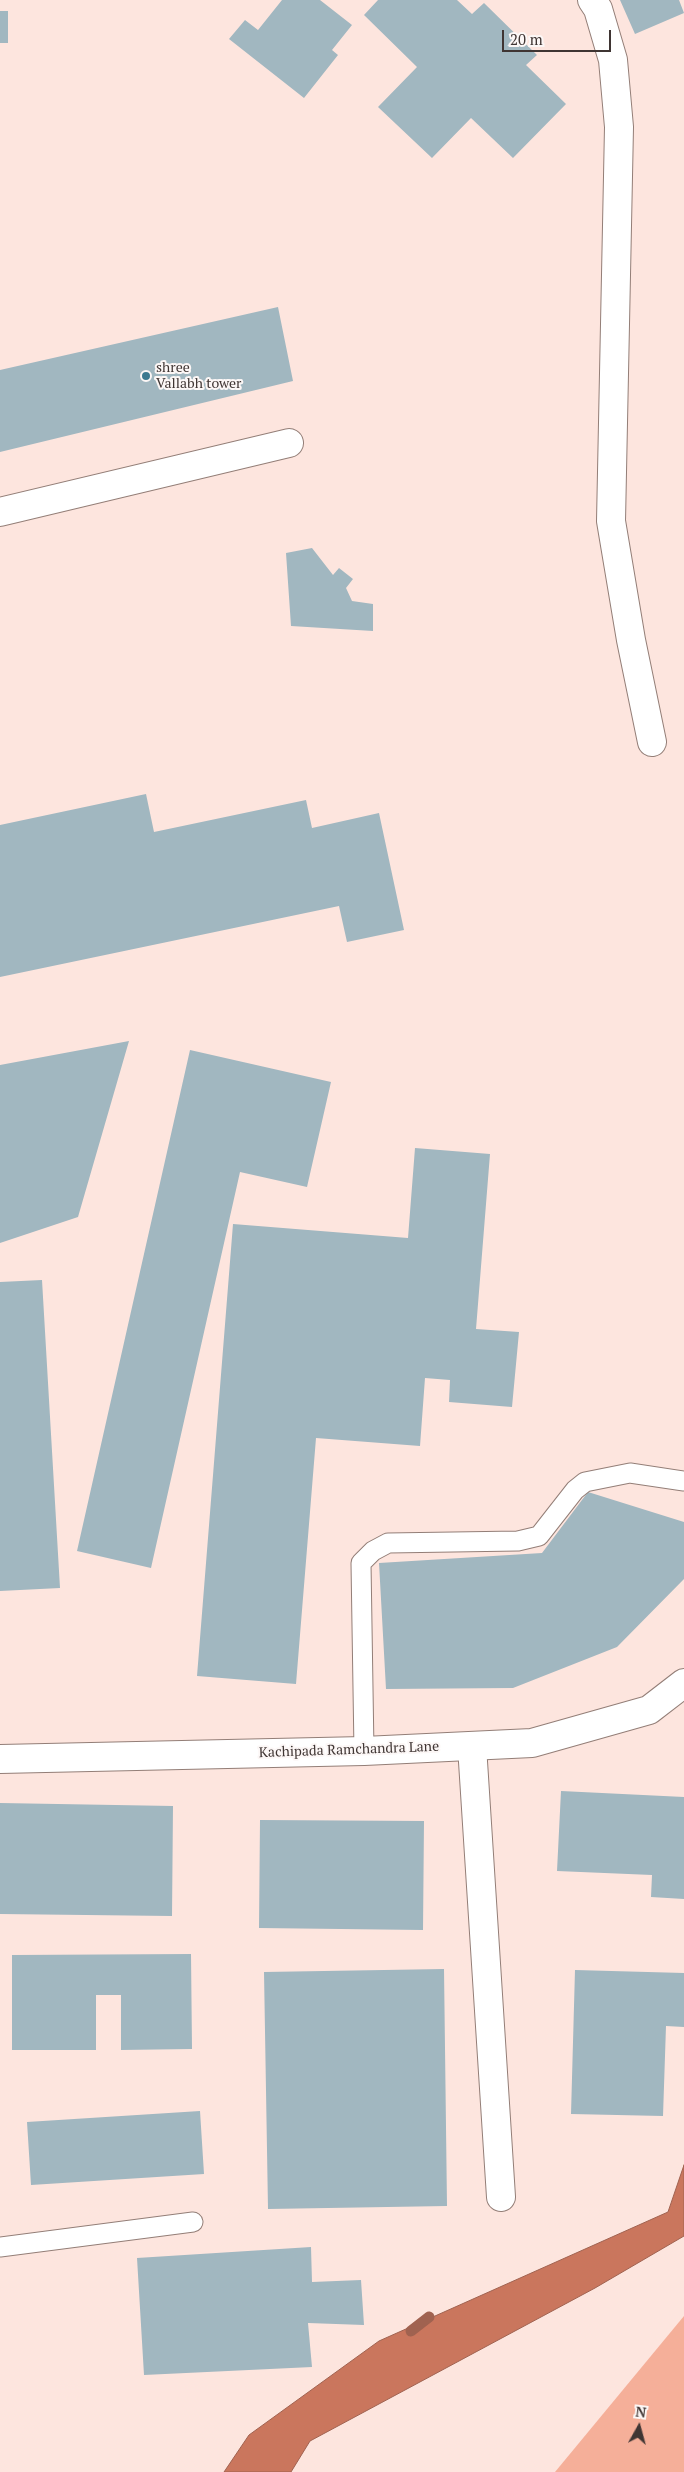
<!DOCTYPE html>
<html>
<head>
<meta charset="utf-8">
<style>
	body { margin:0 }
	#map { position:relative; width:684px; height:2472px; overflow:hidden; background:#fde5de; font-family:"PT Serif",serif }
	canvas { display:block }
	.north { position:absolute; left:614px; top:2402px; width:50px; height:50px; -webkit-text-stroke:4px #fcf7f6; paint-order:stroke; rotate:7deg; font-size:14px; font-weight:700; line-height:20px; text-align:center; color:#3f3533 }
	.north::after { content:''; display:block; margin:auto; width:18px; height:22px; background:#3f3533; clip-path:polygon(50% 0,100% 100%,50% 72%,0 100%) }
	.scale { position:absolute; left:502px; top:30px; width:109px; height:22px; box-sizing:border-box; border:2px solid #3f3533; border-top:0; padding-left:6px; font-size:15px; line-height:18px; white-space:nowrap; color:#3f3533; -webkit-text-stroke:4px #fcf7f6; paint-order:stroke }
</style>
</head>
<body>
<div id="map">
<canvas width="684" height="2472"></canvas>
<div class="north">N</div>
<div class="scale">20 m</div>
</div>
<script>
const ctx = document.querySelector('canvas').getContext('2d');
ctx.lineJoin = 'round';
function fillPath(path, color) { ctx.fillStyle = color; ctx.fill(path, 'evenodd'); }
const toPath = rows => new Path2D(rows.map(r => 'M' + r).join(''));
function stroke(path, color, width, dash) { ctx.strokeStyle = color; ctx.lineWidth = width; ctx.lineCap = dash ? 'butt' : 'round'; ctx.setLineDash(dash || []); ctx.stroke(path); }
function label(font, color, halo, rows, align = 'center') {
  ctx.font = font + ' "PT Serif",serif'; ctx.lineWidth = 4; ctx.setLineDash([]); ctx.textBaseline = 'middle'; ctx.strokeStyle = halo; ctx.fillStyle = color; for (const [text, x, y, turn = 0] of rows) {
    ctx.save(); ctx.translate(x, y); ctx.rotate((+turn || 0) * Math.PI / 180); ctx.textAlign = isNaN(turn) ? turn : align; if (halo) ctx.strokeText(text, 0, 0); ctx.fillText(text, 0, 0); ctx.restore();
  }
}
fillPath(toPath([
	[684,2316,684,2472,555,2472]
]), '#f5af99');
const water = toPath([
	[684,2165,684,2236,595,2288,310,2441,291,2472,224,2472,249,2435,379,2341,668,2212,684,2165]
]);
fillPath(water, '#ca765d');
stroke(water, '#a06250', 1);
stroke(toPath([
	[411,2331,429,2317]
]), '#a06250', 11);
fillPath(toPath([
	[282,0,320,0,352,25,332,50,338,55,304,98,229,39,245,20,258,30],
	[378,0,457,0,472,14,484,3,537,55,526,65,566,104,513,158,471,118,432,158,378,107,417,67,364,15],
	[620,0,679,0,684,13,635,34],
	[0,11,8,11,8,43,0,43],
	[278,307,293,381,0,452,0,370],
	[312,548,333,575,339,568,353,579,346,588,352,601,373,604,373,631,291,626,286,553],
	[146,794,154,832,306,800,312,828,379,813,404,930,347,942,339,906,0,977,0,825],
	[129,1041,78,1217,0,1243,0,1065],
	[190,1050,331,1082,307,1187,240,1172,151,1568,77,1551],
	[415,1148,490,1154,476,1329,519,1332,512,1407,449,1402,450,1380,425,1378,420,1446,316,1438,296,1684,197,1676,233,1224,408,1238],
	[42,1280,60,1588,0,1591,0,1282],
	[588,1492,684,1522,684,1579,617,1647,513,1688,386,1689,379,1563,542,1553],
	[561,1791,684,1797,684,1899,651,1897,652,1875,557,1871],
	[0,1803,173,1806,172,1916,0,1914],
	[260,1820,424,1821,423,1930,259,1928],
	[191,1954,192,2049,121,2050,121,1995,96,1995,96,2050,12,2050,12,1955],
	[444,1969,447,2206,268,2209,264,1972],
	[575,1970,684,1973,684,2027,666,2026,663,2116,571,2114],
	[200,2111,204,2174,31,2185,27,2122],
	[311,2247,312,2282,361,2280,364,2325,308,2323,312,2367,144,2375,137,2258]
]), '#a1b7c0');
const lane = toPath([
	[364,1751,361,1563,373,1551,388,1543,518,1541,539,1536,575,1490,585,1482,630,1473,684,1481],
	[0,2247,193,2222]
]);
const street = toPath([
	[592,0,598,9,613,60,619,127,611,521,631,640,652,742],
	[0,512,289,443],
	[472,1746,501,2197]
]);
const secondary = toPath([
	[0,1759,364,1751,532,1743,649,1710,684,1683]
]);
stroke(lane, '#937e77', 21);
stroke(street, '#937e77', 30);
stroke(secondary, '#937e77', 30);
stroke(lane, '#fff', 19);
stroke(street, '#fff', 28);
stroke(secondary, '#fff', 28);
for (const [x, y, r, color] of [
	[146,376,5,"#3c7990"]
]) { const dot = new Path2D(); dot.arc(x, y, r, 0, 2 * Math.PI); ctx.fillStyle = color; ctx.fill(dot); stroke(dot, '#fcf7f6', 2); }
label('14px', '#3f3533', '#fcf7f6', [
	["shree",156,368],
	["Vallabh tower",156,384]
], 'left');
label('14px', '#3f3533', '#fcf7f6', [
	["Kachipada Ramchandra Lane",349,1750,-2]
]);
</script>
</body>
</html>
